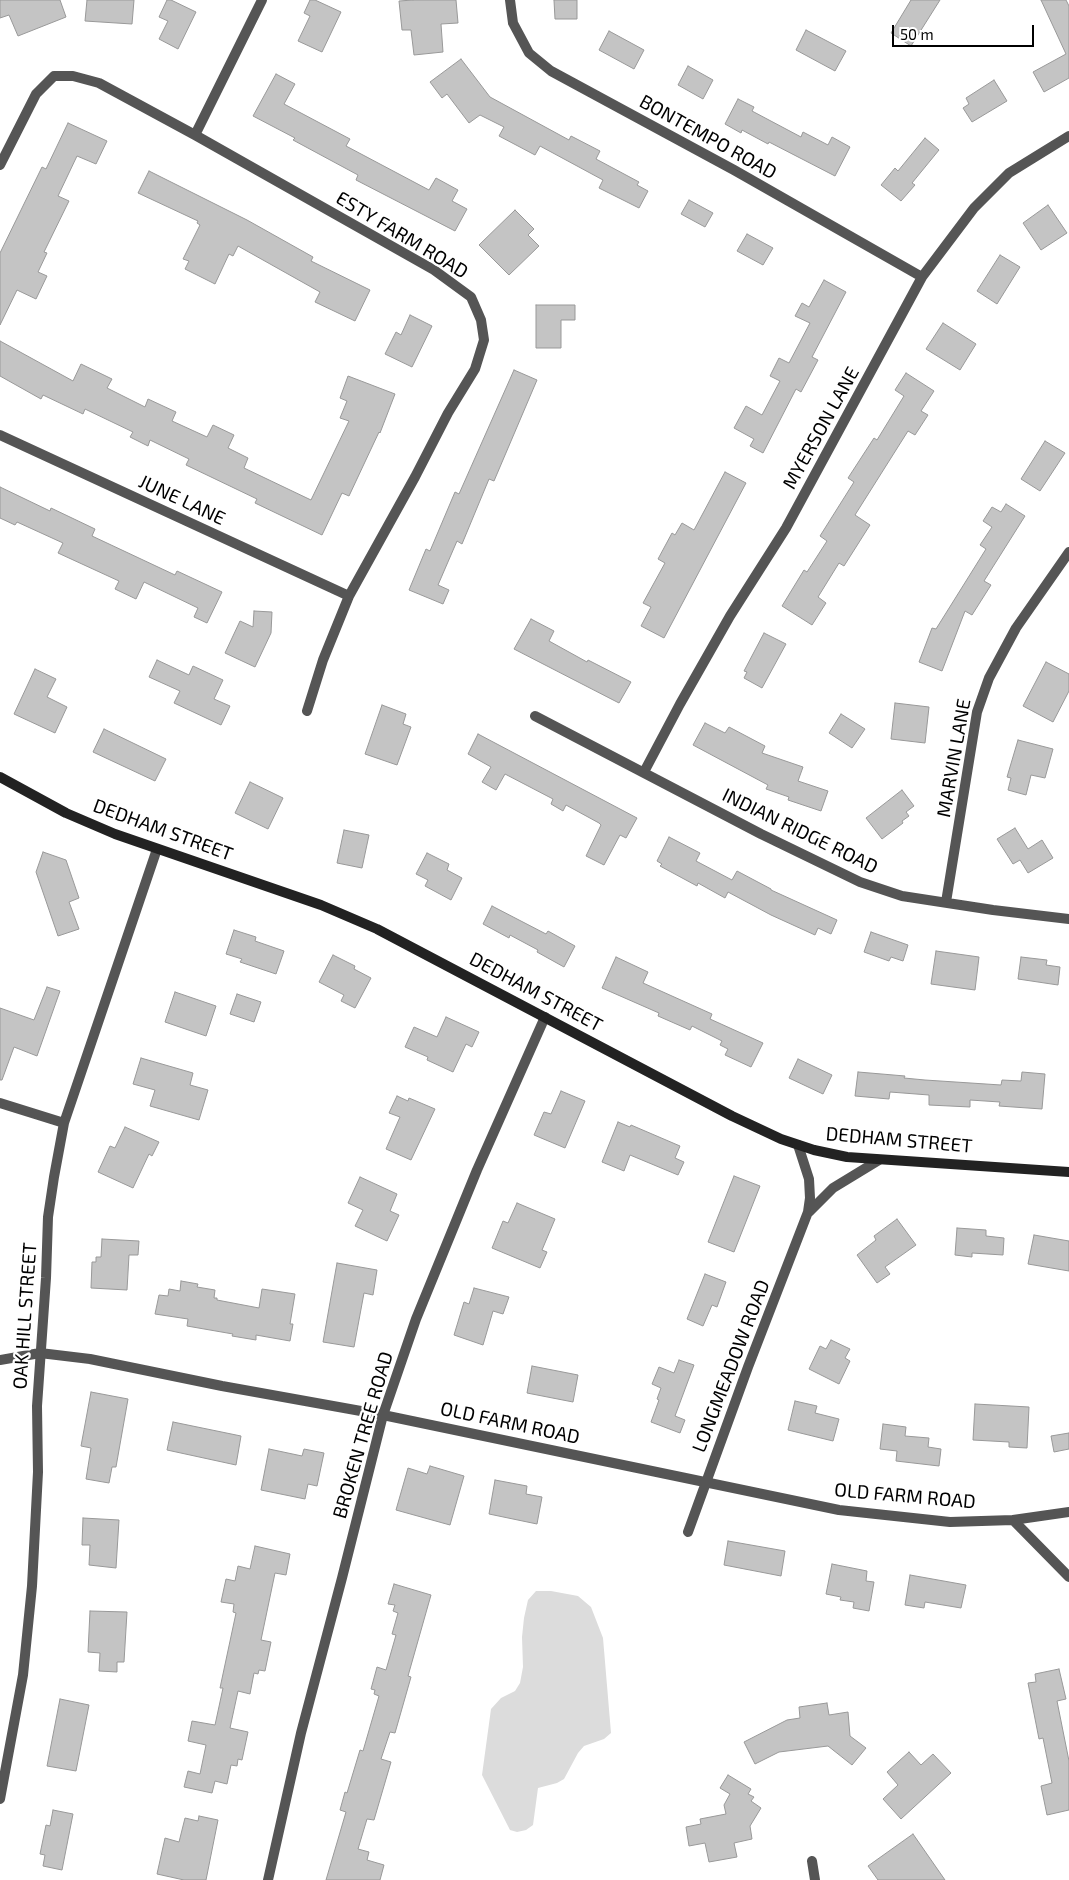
<!DOCTYPE html>
<html>
<head>
<meta charset="utf-8">
<style>
	body { margin:0 }
	#map { position:relative; width:1069px; height:1880px; overflow:hidden; background:#fff; font-family:"Exo 2",sans-serif }
	canvas { display:block }
	.scale { position:absolute; left:892px; top:25px; width:142px; height:22px; box-sizing:border-box; border:2px solid #000; border-top:0; padding-left:6px; font-size:15px; line-height:18px; white-space:nowrap; color:#000; -webkit-text-stroke:4px #fff; paint-order:stroke }
</style>
</head>
<body>
<div id="map">
<canvas width="1069" height="1880"></canvas>
<div class="scale">50 m</div>
</div>
<script>
const ctx = document.querySelector('canvas').getContext('2d');
ctx.lineJoin = 'round';
function fillPath(path, color) { ctx.fillStyle = color; ctx.fill(path, 'evenodd'); }
const toPath = rows => new Path2D(rows.map(r => 'M' + r).join(''));
function stroke(path, color, width, dash) { ctx.strokeStyle = color; ctx.lineWidth = width; ctx.lineCap = dash ? 'butt' : 'round'; ctx.setLineDash(dash || []); ctx.stroke(path); }
function label(font, color, halo, rows, align = 'center') {
  ctx.font = font + ' "Exo 2",sans-serif'; ctx.lineWidth = 4.5; ctx.setLineDash([]); ctx.textBaseline = 'middle'; ctx.strokeStyle = halo; ctx.fillStyle = color; for (const [text, x, y, turn = 0] of rows) {
    ctx.save(); ctx.translate(x, y); ctx.rotate((+turn || 0) * Math.PI / 180); ctx.textAlign = isNaN(turn) ? turn : align; if (halo) ctx.strokeText(text, 0, 0); ctx.fillText(text, 0, 0); ctx.restore();
  }
}
fillPath(toPath([
	[536,1591,551,1591,578,1596,591,1607,603,1638,611,1733,604,1739,584,1746,578,1753,564,1779,557,1783,538,1788,533,1825,526,1830,517,1832,510,1830,482,1775,491,1709,501,1698,515,1691,520,1683,523,1667,522,1637,524,1618,528,1600]
]), '#dcdcdc');
const building = toPath([
	[0,0,60,0,66,17,18,36,9,15,0,18,0,0],
	[87,0,134,0,132,24,85,21,87,0],
	[167,0,171,0,196,12,178,49,159,39,168,21,159,17,167,0],
	[310,0,315,0,341,12,322,52,298,41,310,16,304,13,310,0],
	[413,0,456,0,458,23,441,24,443,52,414,55,411,30,402,30,399,1,413,0],
	[554,0,577,0,577,19,555,19,554,0],
	[911,0,940,0,911,46,891,33,911,0],
	[1041,0,1066,0,1069,6,1069,78,1044,92,1033,72,1066,54,1041,0],
	[806,30,846,51,835,71,796,50,806,30],
	[609,31,644,50,634,69,599,50,609,31],
	[461,59,490,97,569,140,571,136,600,151,596,159,639,182,637,185,648,191,639,208,599,188,603,180,540,146,535,155,499,136,504,127,480,115,469,123,447,94,442,98,430,82,461,59],
	[688,66,713,80,703,99,678,85,688,66],
	[276,74,295,84,284,104,350,139,346,146,429,190,436,178,458,190,452,201,467,209,455,231,356,180,358,175,293,140,295,138,253,116,276,74],
	[994,80,1007,101,972,122,963,108,969,104,966,98,994,80],
	[738,99,754,107,752,111,801,137,803,132,828,145,832,137,850,147,835,176,769,142,768,144,742,130,741,133,725,124,738,99],
	[68,123,107,141,96,164,77,156,58,196,69,201,44,252,47,253,38,272,47,276,36,299,17,290,0,325,0,253,42,167,46,169,68,123],
	[925,138,939,150,912,183,915,185,901,201,881,185,895,168,898,171,925,138],
	[149,171,247,220,313,257,311,261,370,290,355,321,315,302,320,292,238,246,233,256,229,254,215,284,185,269,189,261,183,259,200,225,197,223,198,221,138,193,149,171],
	[689,200,713,213,705,227,681,214,689,200],
	[1048,205,1067,233,1041,250,1023,223,1048,205],
	[515,210,534,229,528,235,539,246,509,275,479,245,515,210],
	[747,234,773,248,763,265,737,251,747,234],
	[1000,255,1020,267,997,304,977,291,1000,255],
	[824,280,846,292,812,357,818,360,801,392,796,389,763,453,750,446,754,439,734,428,746,406,762,415,780,381,770,376,779,358,789,363,810,323,795,316,802,303,809,307,824,280],
	[536,305,575,305,575,320,561,320,561,348,536,348,536,305],
	[410,315,432,326,412,367,385,354,396,332,401,335,410,315],
	[943,323,976,344,960,370,926,349,943,323],
	[0,341,73,381,81,364,112,379,107,388,145,407,148,399,176,412,172,421,207,437,213,425,234,435,228,448,248,458,244,468,311,500,349,421,340,418,347,401,340,398,348,376,395,394,380,433,379,432,349,496,342,493,322,535,255,503,257,499,186,465,189,459,150,440,148,446,130,437,133,432,85,409,83,414,43,395,41,399,0,376,0,341],
	[514,370,537,380,494,481,489,479,462,544,457,541,438,585,449,590,443,604,409,590,426,549,430,551,455,492,459,494,514,370],
	[906,373,934,391,921,411,928,415,915,435,908,431,855,515,870,525,844,566,839,563,818,597,826,603,812,625,782,606,804,570,807,572,827,541,820,536,854,482,848,478,874,438,877,440,904,396,895,390,906,373],
	[1045,441,1065,453,1040,491,1021,479,1045,441],
	[725,472,746,483,664,638,641,626,651,607,643,603,665,563,658,559,672,533,675,535,682,523,694,530,725,472],
	[0,487,50,511,51,508,95,529,92,536,175,575,177,571,222,592,207,623,194,617,198,608,144,582,136,599,115,589,119,581,58,553,63,543,17,522,15,525,0,518,0,487],
	[1006,504,1025,516,984,581,991,585,972,615,965,611,942,671,919,662,932,628,936,629,986,549,980,545,992,527,983,521,992,507,1001,512,1006,504],
	[254,611,272,612,271,633,255,667,225,653,240,621,253,627,254,611],
	[531,619,554,631,549,641,587,662,588,660,631,682,619,703,514,649,531,619],
	[764,633,786,644,762,688,744,678,747,672,744,671,764,633],
	[157,660,189,675,193,666,223,680,214,699,230,706,221,725,174,703,180,691,149,677,157,660],
	[1046,662,1069,674,1069,691,1053,722,1023,706,1046,662],
	[35,669,56,679,47,697,67,707,55,733,14,714,35,669],
	[895,703,929,707,925,743,891,739,895,703],
	[382,705,406,714,403,724,411,727,397,765,365,754,382,705],
	[841,714,865,729,852,748,829,733,841,714],
	[705,723,725,733,729,727,765,746,762,753,803,767,798,781,828,791,821,811,788,800,789,797,766,789,768,785,693,745,705,723],
	[104,729,166,759,155,781,93,752,104,729],
	[478,734,637,818,626,838,620,835,604,865,586,856,601,825,599,823,566,805,563,811,551,804,553,799,505,774,496,790,482,782,491,767,468,754,478,734],
	[1018,740,1053,749,1045,778,1031,775,1026,795,1008,790,1011,778,1007,777,1018,740],
	[250,782,283,798,268,829,235,813,250,782],
	[902,790,914,806,906,812,909,816,902,821,903,823,882,839,866,818,902,790],
	[1015,828,1028,849,1042,840,1053,858,1028,873,1020,860,1013,864,997,839,1015,828],
	[344,830,369,835,362,868,337,863,344,830],
	[669,837,700,853,696,861,732,880,737,871,771,889,771,890,837,920,831,934,818,928,815,935,771,915,728,892,725,898,698,883,697,886,660,866,662,864,657,861,669,837],
	[43,852,66,860,79,898,69,902,79,929,58,936,36,872,43,852],
	[427,853,449,864,447,870,462,878,451,900,425,886,428,880,416,874,427,853],
	[492,906,546,934,548,931,575,946,564,967,537,952,538,950,510,935,509,938,483,924,492,906],
	[234,930,256,937,255,941,284,951,276,974,240,962,242,959,226,954,234,930],
	[871,932,908,945,903,961,891,957,889,961,864,952,871,932],
	[936,951,979,957,975,990,931,984,936,951],
	[333,955,355,966,354,969,371,978,355,1008,341,1001,344,995,319,982,333,955],
	[616,957,648,972,643,983,712,1014,710,1019,763,1043,751,1067,725,1055,728,1049,720,1045,722,1041,692,1026,690,1030,658,1016,659,1013,602,988,616,957],
	[1021,957,1047,960,1046,965,1060,967,1058,985,1018,979,1021,957],
	[47,987,60,991,37,1056,14,1047,2,1080,0,1080,0,1008,34,1020,47,987],
	[175,992,216,1006,206,1036,165,1022,175,992],
	[237,994,261,1002,254,1022,230,1014,237,994],
	[446,1017,479,1032,472,1047,466,1044,453,1072,427,1060,428,1057,405,1047,414,1027,437,1037,446,1017],
	[141,1058,193,1073,190,1085,208,1090,199,1120,150,1106,155,1090,133,1084,141,1058],
	[798,1059,832,1075,823,1094,789,1078,798,1059],
	[858,1072,905,1076,904,1078,925,1080,1001,1085,1002,1080,1021,1081,1022,1072,1045,1074,1042,1109,999,1106,1000,1102,970,1100,970,1107,929,1105,929,1095,890,1092,889,1099,855,1096,858,1072],
	[561,1091,585,1101,565,1148,534,1135,544,1112,551,1114,561,1091],
	[397,1096,408,1101,409,1098,435,1109,411,1160,386,1149,400,1117,389,1113,397,1096],
	[618,1122,630,1127,631,1125,680,1146,675,1158,684,1162,678,1175,630,1155,624,1171,602,1162,618,1122],
	[125,1127,159,1142,152,1156,149,1154,133,1188,98,1172,110,1146,115,1148,125,1127],
	[734,1176,760,1186,734,1252,708,1242,734,1176],
	[360,1177,397,1194,390,1211,399,1215,387,1241,355,1226,363,1210,348,1203,360,1177],
	[517,1203,555,1219,542,1250,547,1252,540,1268,492,1248,503,1221,508,1223,517,1203],
	[897,1219,916,1245,885,1267,890,1274,877,1283,857,1255,876,1240,874,1236,897,1219],
	[957,1228,986,1230,986,1236,1004,1238,1003,1255,972,1253,972,1257,955,1255,957,1228],
	[1034,1235,1069,1241,1069,1271,1028,1264,1034,1235],
	[102,1239,139,1241,138,1255,129,1255,127,1290,91,1288,92,1262,96,1262,96,1257,101,1257,102,1239],
	[337,1263,377,1270,373,1295,364,1293,354,1347,323,1342,337,1263],
	[705,1274,726,1282,717,1307,712,1305,703,1326,687,1319,705,1274],
	[181,1281,198,1284,197,1287,215,1290,214,1298,217,1298,217,1300,259,1308,262,1289,295,1294,290,1324,293,1324,290,1341,256,1335,256,1340,232,1336,233,1334,187,1326,188,1319,155,1314,159,1295,168,1296,169,1289,180,1291,181,1281],
	[474,1288,509,1297,503,1314,493,1311,483,1345,454,1335,464,1302,469,1304,474,1288],
	[831,1340,850,1349,845,1358,850,1361,839,1384,809,1369,820,1346,826,1349,831,1340],
	[679,1360,694,1365,675,1416,685,1420,680,1433,651,1422,659,1400,657,1399,661,1388,652,1384,659,1367,674,1373,679,1360],
	[532,1366,578,1375,573,1402,527,1393,532,1366],
	[91,1392,128,1399,116,1467,112,1467,109,1483,86,1479,91,1448,81,1446,91,1392],
	[795,1401,817,1406,815,1413,839,1419,833,1441,788,1430,795,1401],
	[975,1404,1029,1407,1027,1448,1009,1447,1009,1442,973,1440,975,1404],
	[173,1422,241,1436,236,1465,167,1450,173,1422],
	[883,1424,906,1427,905,1436,929,1438,928,1447,941,1449,939,1466,896,1461,897,1451,880,1449,883,1424],
	[1069,1433,1069,1449,1054,1452,1051,1436,1069,1433],
	[269,1449,302,1456,304,1449,324,1453,317,1486,308,1484,305,1499,261,1490,269,1449],
	[430,1466,464,1476,450,1525,396,1510,408,1468,427,1474,430,1466],
	[495,1480,527,1486,526,1494,542,1497,537,1524,489,1514,495,1480],
	[83,1518,119,1520,116,1568,89,1565,90,1545,82,1545,83,1518],
	[728,1541,785,1551,781,1576,724,1565,728,1541],
	[255,1546,290,1554,286,1575,275,1573,261,1640,271,1642,265,1671,259,1670,258,1674,254,1673,250,1694,238,1691,230,1728,248,1732,242,1760,238,1759,237,1766,231,1765,227,1784,215,1781,212,1793,184,1787,188,1771,200,1774,206,1745,188,1741,192,1721,215,1725,223,1688,220,1688,236,1613,233,1612,234,1604,221,1602,226,1579,235,1581,238,1566,250,1569,255,1546],
	[832,1564,867,1571,866,1581,874,1582,869,1611,853,1608,854,1602,840,1600,841,1597,826,1594,832,1564],
	[910,1575,966,1585,961,1608,925,1602,924,1608,905,1605,910,1575],
	[394,1584,431,1595,408,1676,411,1677,395,1733,390,1732,381,1759,391,1762,374,1820,367,1819,358,1849,369,1852,367,1860,384,1865,380,1880,326,1880,346,1812,340,1810,345,1792,347,1793,360,1750,363,1751,379,1696,374,1694,375,1690,371,1689,377,1667,386,1670,396,1635,392,1634,398,1613,393,1611,395,1605,388,1604,394,1584],
	[90,1611,127,1612,124,1662,117,1662,117,1672,99,1671,100,1653,88,1652,90,1611],
	[1059,1669,1066,1699,1057,1701,1069,1761,1069,1810,1047,1815,1041,1786,1052,1783,1043,1738,1039,1739,1028,1683,1036,1682,1035,1674,1059,1669],
	[60,1699,89,1705,76,1771,47,1766,60,1699],
	[827,1703,829,1715,848,1712,850,1736,866,1748,852,1765,828,1746,779,1752,755,1764,744,1742,787,1720,800,1718,799,1707,827,1703],
	[909,1752,921,1765,933,1754,951,1773,901,1819,883,1799,898,1785,887,1772,909,1752],
	[728,1775,751,1789,748,1794,754,1797,751,1801,761,1808,750,1826,752,1839,734,1843,737,1857,709,1862,705,1843,689,1846,686,1827,701,1824,700,1819,726,1814,724,1805,730,1794,720,1788,728,1775],
	[53,1810,73,1814,62,1870,43,1866,45,1855,40,1854,46,1825,50,1826,53,1810],
	[199,1816,218,1820,206,1880,184,1880,157,1874,165,1838,179,1842,185,1818,198,1821,199,1816],
	[913,1834,945,1880,878,1880,868,1866,913,1834]
]);
fillPath(building, '#c4c4c4');
stroke(building, '#999', 1);
stroke(toPath([
	[510,0,513,23,529,53,551,71,734,170,922,277],
	[195,135,262,0],
	[0,165,36,94,54,76,73,76,99,83,195,135,434,270,471,297,481,320,484,340,475,369,448,413,415,477,349,596,323,660,307,711],
	[0,435,349,596],
	[535,716,761,834,860,882,902,896,993,910,1069,919],
	[644,772,680,704,730,616,786,528,922,277,974,208,1009,173,1069,136],
	[946,902,977,712,989,678,1016,628,1069,552],
	[0,1103,64,1123],
	[809,1212,833,1188,879,1160],
	[0,1360,40,1353,90,1359,222,1386,383,1415,839,1510,950,1522,1013,1520,1069,1577],
	[1013,1520,1069,1512],
	[688,1532,748,1367,808,1212,810,1198,809,1179,798,1145],
	[0,1799,23,1675,32,1586,38,1472,37,1406,46,1278,48,1217,54,1177,64,1123,157,849],
	[812,1861,815,1880],
	[268,1880,301,1733,342,1578,383,1415,416,1319,477,1170,545,1017]
]), '#555', 10);
stroke(toPath([
	[0,777,66,813,115,834,321,905,377,929,732,1116,781,1139,814,1150,847,1157,1069,1172]
]), '#222', 10);
label('19px', '#000', '#fff', [
	["BONTEMPO ROAD",708,137,29],
	["ESTY FARM ROAD",402,235,31],
	["MYERSON LANE",821,428,-61],
	["JUNE LANE",182,500,25],
	["MARVIN LANE",954,758,-80],
	["DEDHAM STREET",163,830,20],
	["INDIAN RIDGE ROAD",800,831,26],
	["DEDHAM STREET",536,992,28],
	["DEDHAM STREET",899,1140,5],
	["OAK HILL STREET",25,1316,-86],
	["LONGMEADOW ROAD",731,1366,-69],
	["OLD FARM ROAD",510,1423,12],
	["BROKEN TREE ROAD",363,1435,-74],
	["OLD FARM ROAD",905,1496,5]
]);
</script>
</body>
</html>
